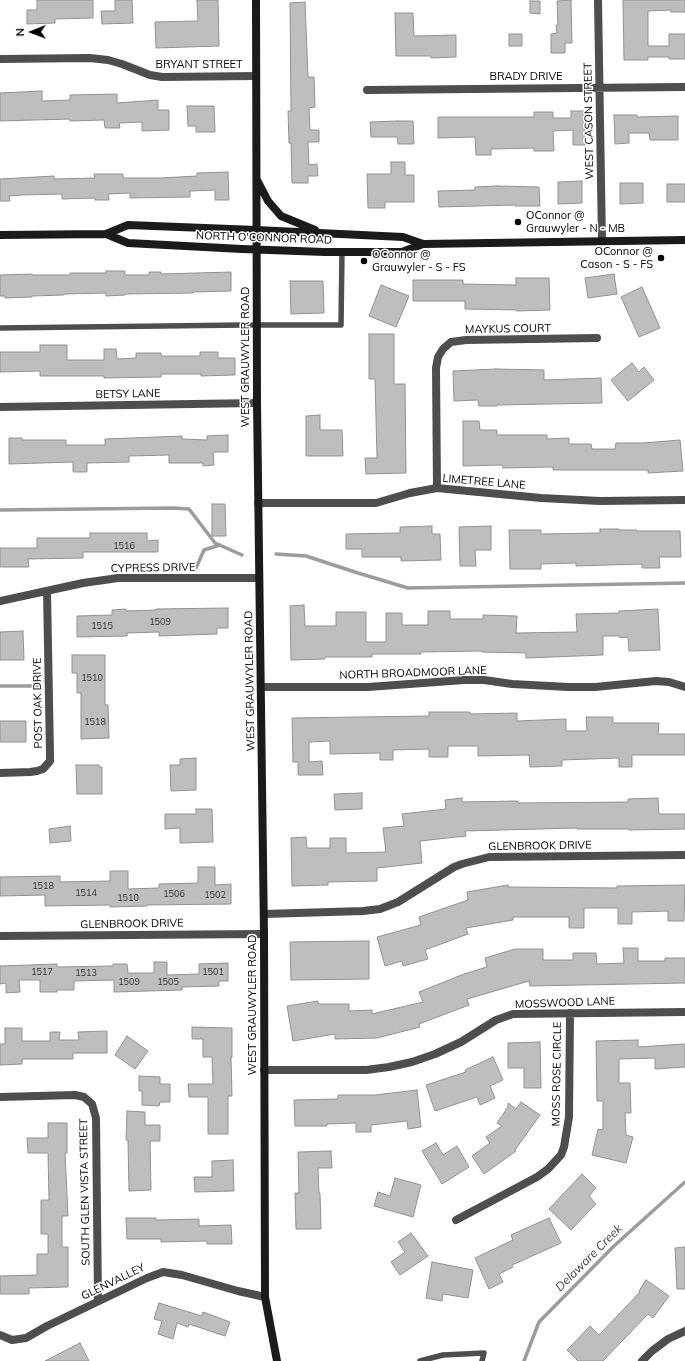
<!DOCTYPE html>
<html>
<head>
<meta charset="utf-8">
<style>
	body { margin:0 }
	#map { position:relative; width:685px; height:1361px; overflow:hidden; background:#fff; font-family:Mulish,sans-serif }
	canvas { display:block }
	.north { position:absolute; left:12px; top:12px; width:40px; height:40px; -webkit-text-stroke:3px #fff; paint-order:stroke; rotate:269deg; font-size:11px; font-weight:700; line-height:16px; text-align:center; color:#000 }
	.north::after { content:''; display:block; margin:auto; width:14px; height:18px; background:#000; clip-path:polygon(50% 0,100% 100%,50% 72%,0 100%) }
</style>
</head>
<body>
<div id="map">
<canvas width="685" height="1361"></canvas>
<div class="north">N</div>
</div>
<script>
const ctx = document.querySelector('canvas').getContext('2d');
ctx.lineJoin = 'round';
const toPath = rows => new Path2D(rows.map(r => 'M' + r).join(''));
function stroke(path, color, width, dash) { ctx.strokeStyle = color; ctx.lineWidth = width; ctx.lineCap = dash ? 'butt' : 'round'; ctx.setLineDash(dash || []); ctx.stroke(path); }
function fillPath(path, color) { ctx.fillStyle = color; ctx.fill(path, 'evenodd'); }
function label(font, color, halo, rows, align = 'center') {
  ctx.font = font + ' Mulish,sans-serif'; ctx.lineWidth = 3; ctx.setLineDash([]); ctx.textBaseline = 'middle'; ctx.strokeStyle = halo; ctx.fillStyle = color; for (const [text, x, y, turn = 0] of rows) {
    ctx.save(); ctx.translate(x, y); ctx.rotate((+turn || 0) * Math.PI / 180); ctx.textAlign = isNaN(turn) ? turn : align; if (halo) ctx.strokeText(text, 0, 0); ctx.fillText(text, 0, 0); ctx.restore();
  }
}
stroke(toPath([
	[0,510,173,508,189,509,215,543,242,555],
	[276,554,306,556,358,573,408,588,685,583],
	[196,568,204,550,220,545],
	[0,686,39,686],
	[524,1361,539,1322,614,1246,685,1182]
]), '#9c9c9c', 3.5);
const building = toPath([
	[37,0,93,0,93,18,55,19,55,23,27,24,27,10,37,10,37,0],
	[115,0,132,0,133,23,102,24,101,11,115,11,115,0],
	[197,0,218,0,219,46,156,48,155,22,198,21,197,0],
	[571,0,572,43,565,43,565,53,551,53,551,34,557,33,556,25,558,25,557,1,571,0],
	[623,0,685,0,685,12,671,12,671,10,648,11,648,46,669,46,669,34,685,34,685,59,669,59,669,57,648,57,648,60,624,60,623,0],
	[530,1,540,1,540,14,530,13,530,1],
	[305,2,308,77,314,77,315,107,309,108,310,130,319,130,319,142,308,142,309,165,317,164,318,176,308,176,308,183,292,183,291,143,289,143,288,111,291,111,290,3,305,2],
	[395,13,413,13,414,36,456,35,456,57,431,58,431,56,396,56,395,13],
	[509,34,522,34,522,46,509,46,509,34],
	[42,91,42,101,70,100,70,95,117,94,117,103,158,100,158,110,169,110,169,130,142,131,142,122,119,123,120,128,105,128,104,120,70,121,70,119,0,121,0,93,42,91],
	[187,106,214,106,215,132,196,132,196,126,188,126,187,106],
	[571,111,584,111,585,145,573,145,573,130,553,131,554,151,534,151,534,148,491,149,491,155,476,155,475,137,438,138,438,117,534,117,534,112,553,112,553,118,571,118,571,111],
	[614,115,637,115,637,117,678,116,678,140,650,140,649,133,629,133,629,143,615,144,614,115],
	[397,121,413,121,414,144,398,144,397,137,371,137,370,122,397,121],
	[391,162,405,162,405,175,414,175,414,202,385,202,385,208,368,208,367,174,391,174,391,162],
	[228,172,229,200,215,200,215,190,190,191,190,197,130,198,130,193,108,194,109,200,95,200,95,198,62,199,62,194,22,195,9,196,10,201,0,201,0,179,54,176,54,179,95,178,94,174,123,174,123,178,161,178,197,176,197,173,228,172],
	[582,181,582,203,558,204,558,182,582,181],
	[620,183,643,183,643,203,620,204,620,183],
	[667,184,685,184,685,202,667,202,667,184],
	[497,186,539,187,540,206,515,206,515,205,439,207,438,191,475,190,475,187,497,186],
	[106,271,125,271,125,275,149,275,149,272,161,272,161,274,231,272,231,291,193,292,193,293,125,294,125,295,106,296,106,293,64,294,64,295,32,296,32,297,5,298,5,296,0,296,0,275,32,274,32,275,70,275,70,273,106,273,106,271],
	[614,274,617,294,588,298,585,278,614,274],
	[516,278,549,278,550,310,517,311,517,310,465,309,465,301,413,301,413,280,463,280,463,284,516,285,516,278],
	[290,281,323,281,324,313,291,314,290,281],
	[381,285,409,296,396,327,369,316,381,285],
	[642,287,660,328,639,337,621,297,642,287],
	[369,334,394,334,394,384,405,384,406,473,366,474,365,458,377,458,375,379,369,379,369,334],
	[40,345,67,345,67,360,104,360,104,349,116,349,117,359,136,358,136,353,161,353,161,356,200,356,200,352,218,352,218,358,235,358,235,375,201,376,201,374,161,374,161,377,104,378,104,376,40,376,40,371,0,372,0,352,40,352,40,345],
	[632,363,639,372,644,367,654,380,628,401,611,380,632,363],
	[496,369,544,370,544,380,601,378,602,403,497,405,497,406,479,406,478,400,454,401,453,371,496,369],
	[320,415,320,430,342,430,343,456,306,456,306,416,320,415],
	[463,421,479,421,480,430,497,430,497,435,547,435,547,439,569,438,569,444,591,444,592,449,615,449,616,443,643,443,680,440,683,471,648,473,648,470,553,470,553,467,503,468,502,465,463,466,463,421],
	[228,435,228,452,213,452,214,465,203,466,203,463,169,463,169,455,129,456,129,462,87,463,87,472,73,472,73,462,9,464,9,438,22,438,22,440,66,440,66,445,105,445,105,439,182,436,182,439,207,440,207,436,228,435],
	[212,504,225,504,226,536,212,536,212,504],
	[432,526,432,534,440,534,441,560,401,561,401,557,362,557,362,549,346,549,346,534,400,533,400,527,432,526],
	[491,526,491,550,475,550,476,566,460,566,459,527,491,526],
	[600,529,619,529,619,530,637,530,637,531,680,531,681,557,659,557,660,568,642,568,642,564,576,566,576,563,541,564,541,569,510,569,509,530,541,530,541,534,600,533,600,529],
	[90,533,147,533,147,541,158,540,158,552,83,552,83,558,28,559,29,567,0,567,0,548,37,548,37,538,90,538,90,533],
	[304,605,305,626,336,626,336,612,366,612,366,642,386,642,386,613,402,613,402,625,428,625,428,611,450,611,450,619,483,619,483,615,517,616,516,633,577,632,576,614,619,613,619,611,658,609,660,650,629,651,628,637,620,638,620,636,603,636,603,655,526,658,526,653,482,652,482,651,421,652,421,654,372,654,372,657,325,657,325,659,291,660,290,606,304,605],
	[228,608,228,628,217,628,217,634,159,636,159,632,127,633,127,636,77,637,77,616,112,615,112,610,126,609,126,611,156,610,156,609,228,608],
	[23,631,24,660,0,660,0,632,23,631],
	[72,655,105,655,105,705,108,705,109,738,81,739,81,693,77,693,77,673,72,673,72,655],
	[429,712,470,712,470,714,517,713,517,721,566,719,566,731,587,731,586,717,613,717,613,723,659,723,658,734,685,734,685,755,632,755,632,767,619,767,619,758,562,760,562,766,530,767,529,755,478,756,478,746,448,746,448,757,429,757,429,749,393,750,393,760,380,760,380,753,330,754,330,741,309,742,309,762,322,761,323,775,298,775,298,762,293,762,292,718,429,716,429,712],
	[0,721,26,721,26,742,0,742,0,721],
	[196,758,196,790,171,791,170,765,180,765,180,759,196,758],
	[76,765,99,765,99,767,102,767,102,794,77,794,76,765],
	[362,793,362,809,335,810,334,794,362,793],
	[462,798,462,802,518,801,518,803,628,802,628,799,658,798,659,814,685,814,685,829,629,830,629,829,577,829,577,828,465,831,466,836,420,841,422,863,377,868,377,881,328,882,328,885,292,886,291,838,306,837,307,848,330,848,330,838,346,838,346,853,386,852,383,828,404,826,402,814,446,809,445,800,462,798],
	[196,809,212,809,213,842,180,843,180,828,165,829,165,814,196,814,196,809],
	[70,826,71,841,50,843,49,829,70,826],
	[198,867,215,867,215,885,231,884,231,904,147,905,147,906,110,907,110,905,45,906,45,895,0,896,0,877,60,876,60,882,110,881,110,871,128,871,128,889,159,888,159,884,198,883,198,867],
	[508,885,508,887,617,888,617,886,685,885,684,921,668,921,668,911,632,912,632,924,618,924,618,908,584,908,584,928,569,928,569,917,513,917,513,920,466,928,468,934,425,950,428,959,403,966,402,961,385,966,377,937,421,925,419,917,468,900,467,892,508,885],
	[369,941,369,979,291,980,290,942,369,941],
	[623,948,638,948,638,961,665,961,665,958,685,958,685,983,530,986,529,981,467,999,469,1005,419,1024,420,1027,377,1038,335,1039,335,1034,293,1041,287,1006,318,1001,318,1004,349,1004,349,1011,372,1010,372,1014,423,1002,419,992,464,974,487,967,485,958,515,949,543,949,543,960,573,960,573,953,596,953,597,964,624,963,623,948],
	[154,962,167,962,167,975,199,974,199,964,228,963,228,981,219,981,219,986,182,987,182,990,114,992,114,980,74,981,74,990,57,990,57,992,40,992,40,980,19,980,20,992,6,993,6,983,0,984,0,966,57,964,57,967,113,966,113,964,127,964,128,973,154,973,154,962],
	[192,1027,232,1028,232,1057,231,1057,232,1096,228,1096,228,1134,208,1134,208,1097,189,1097,188,1084,213,1084,212,1057,203,1057,203,1039,192,1039,192,1027],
	[5,1028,22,1028,22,1041,50,1041,50,1032,60,1032,59,1040,79,1040,78,1032,107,1031,107,1053,73,1053,73,1059,22,1059,22,1064,0,1065,0,1044,5,1044,5,1028],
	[127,1036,148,1051,135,1069,115,1055,127,1036],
	[638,1040,638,1047,685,1044,685,1067,655,1069,655,1058,619,1059,619,1083,630,1083,631,1113,625,1113,626,1135,633,1137,626,1163,592,1155,598,1129,603,1130,603,1101,597,1101,596,1041,638,1040],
	[540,1042,541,1088,524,1088,524,1068,508,1068,508,1043,540,1042],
	[493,1057,503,1080,490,1086,495,1098,480,1105,477,1097,435,1111,426,1085,466,1072,465,1070,493,1057],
	[139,1076,160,1077,160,1084,170,1084,170,1102,160,1102,159,1106,142,1105,142,1091,139,1091,139,1076],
	[417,1090,421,1127,408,1129,407,1121,371,1125,371,1132,356,1132,356,1123,327,1124,327,1126,295,1126,294,1100,338,1099,338,1095,375,1095,417,1090],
	[521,1102,540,1115,515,1150,516,1151,484,1174,472,1156,490,1143,486,1137,502,1126,497,1123,508,1107,508,1103,516,1109,521,1102],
	[127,1111,145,1112,145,1125,160,1125,160,1141,150,1141,151,1190,129,1191,128,1140,126,1140,127,1111],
	[48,1123,67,1123,67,1153,65,1153,68,1216,62,1216,62,1247,68,1247,68,1287,29,1288,29,1294,0,1294,0,1276,37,1275,37,1254,48,1254,48,1234,41,1234,41,1200,49,1200,48,1153,28,1153,27,1138,48,1138,48,1123],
	[436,1143,443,1155,457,1146,469,1167,442,1184,422,1151,436,1143],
	[331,1151,332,1168,318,1168,319,1193,320,1193,321,1229,296,1229,295,1193,299,1193,298,1152,331,1151],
	[233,1160,234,1191,195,1192,194,1177,212,1177,212,1161,233,1160],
	[582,1174,596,1188,589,1196,596,1204,571,1230,549,1209,582,1174],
	[395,1178,421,1185,413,1217,374,1206,378,1192,390,1196,395,1178],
	[126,1218,156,1218,156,1220,199,1219,199,1226,231,1225,232,1244,207,1244,207,1241,161,1242,161,1239,127,1239,126,1218],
	[549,1218,561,1243,512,1265,513,1267,499,1274,503,1282,489,1289,475,1258,513,1240,511,1235,549,1218],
	[411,1233,428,1256,400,1275,391,1262,405,1252,398,1242,411,1233],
	[685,1247,685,1289,677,1289,675,1248,685,1247],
	[432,1262,473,1270,468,1298,443,1294,442,1301,426,1298,432,1262],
	[646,1280,669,1296,653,1318,648,1314,603,1361,578,1361,567,1350,590,1326,599,1335,640,1292,639,1291,646,1280],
	[159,1303,202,1316,203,1312,230,1322,225,1336,189,1324,188,1327,177,1323,173,1339,158,1334,162,1321,154,1319,159,1303],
	[80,1343,89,1361,45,1361,80,1343]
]);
fillPath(building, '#bebebe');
stroke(building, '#929292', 1);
stroke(toPath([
	[0,328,244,325,341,325,342,252],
	[420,1361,443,1355,484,1353,482,1361]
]), '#4e4e4e', 5.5);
stroke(toPath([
	[598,0,602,241],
	[0,59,90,58,108,60,122,64,150,75,162,77,256,76],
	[367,90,685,87],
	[0,407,257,403],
	[437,488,436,368,438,357,443,349,451,342,466,340,597,338],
	[258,503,376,503,410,493,437,488,541,498,600,501,685,500],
	[0,601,83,583,118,578,259,578],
	[261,687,368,687,464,680,484,680,512,684,568,687,595,687,656,681,669,682,685,687],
	[0,773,30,772,37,771,43,769,50,761,50,755,47,591],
	[264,914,363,911,380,909,398,902,454,867,462,864,489,857,685,855],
	[0,936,264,934],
	[264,1070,366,1070,389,1067,412,1062,435,1054,461,1042,496,1020,513,1014,685,1012],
	[0,1097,75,1095,84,1097,92,1104,96,1118,98,1301],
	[456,1220,537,1177,548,1169,561,1155,564,1147,569,1117,570,1013],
	[0,1335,12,1340,26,1338,47,1326,147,1278,163,1272,182,1275,238,1291,265,1297],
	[642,1361,652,1351,668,1339,685,1331]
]), '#4e4e4e', 8);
stroke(toPath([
	[256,0,257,403,264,934,265,1297,277,1361],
	[257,180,268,201,281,216,315,230],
	[106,234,128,243,242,249,325,252,402,252,423,244],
	[0,235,106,234,128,225,256,230,403,237,423,244,685,240]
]), '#1b1b1b', 8);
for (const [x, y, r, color] of [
	[518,222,4,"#000"],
	[661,258,4,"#000"],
	[364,261,4,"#000"]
]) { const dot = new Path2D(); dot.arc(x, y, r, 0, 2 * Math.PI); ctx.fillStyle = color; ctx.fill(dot); stroke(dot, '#fff', 1.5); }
label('9px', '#303030', null, [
	["1516",124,546],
	["1509",160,622],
	["1515",102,626],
	["1510",92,678],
	["1518",95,722],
	["1518",43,886],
	["1514",86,893],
	["1506",174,894],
	["1502",215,895],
	["1510",128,898],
	["1517",42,972],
	["1501",213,972],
	["1513",86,973],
	["1509",129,982],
	["1505",168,982]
]);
label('11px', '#000', '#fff', [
	["BRYANT STREET",199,65],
	["BRADY DRIVE",526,77],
	["WEST CASON STREET",589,121,-91],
	["NORTH O'CONNOR ROAD",264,238,2],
	["MAYKUS COURT",508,329,-1],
	["WEST GRAUWYLER ROAD",246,357,-90],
	["BETSY LANE",128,394,-1],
	["LIMETREE LANE",484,482,5],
	["CYPRESS DRIVE",153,568,-1],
	["NORTH BROADMOOR LANE",413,673,-2],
	["WEST GRAUWYLER ROAD",250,681,-91],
	["POST OAK DRIVE",38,703,-91],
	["GLENBROOK DRIVE",540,846,-1],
	["GLENBROOK DRIVE",132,924,-1],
	["MOSSWOOD LANE",565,1003,-2],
	["WEST GRAUWYLER ROAD",253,1005,-90],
	["MOSS ROSE CIRCLE",557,1074,-89],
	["SOUTH GLEN VISTA STREET",85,1192,-91],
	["GLENVALLEY",113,1282,-26]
]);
label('11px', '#000', '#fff', [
	["OConnor @",526,216],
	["Grauwyler - N - MB",526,229],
	["OConnor @",653,252,"right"],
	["Cason - S - FS",653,265,"right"],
	["OConnor @",372,255],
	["Grauwyler - S - FS",372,268]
], 'left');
label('italic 12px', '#3d3d3d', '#fff', [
	["Delaware Creek",589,1258,-45]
]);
</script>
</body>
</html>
